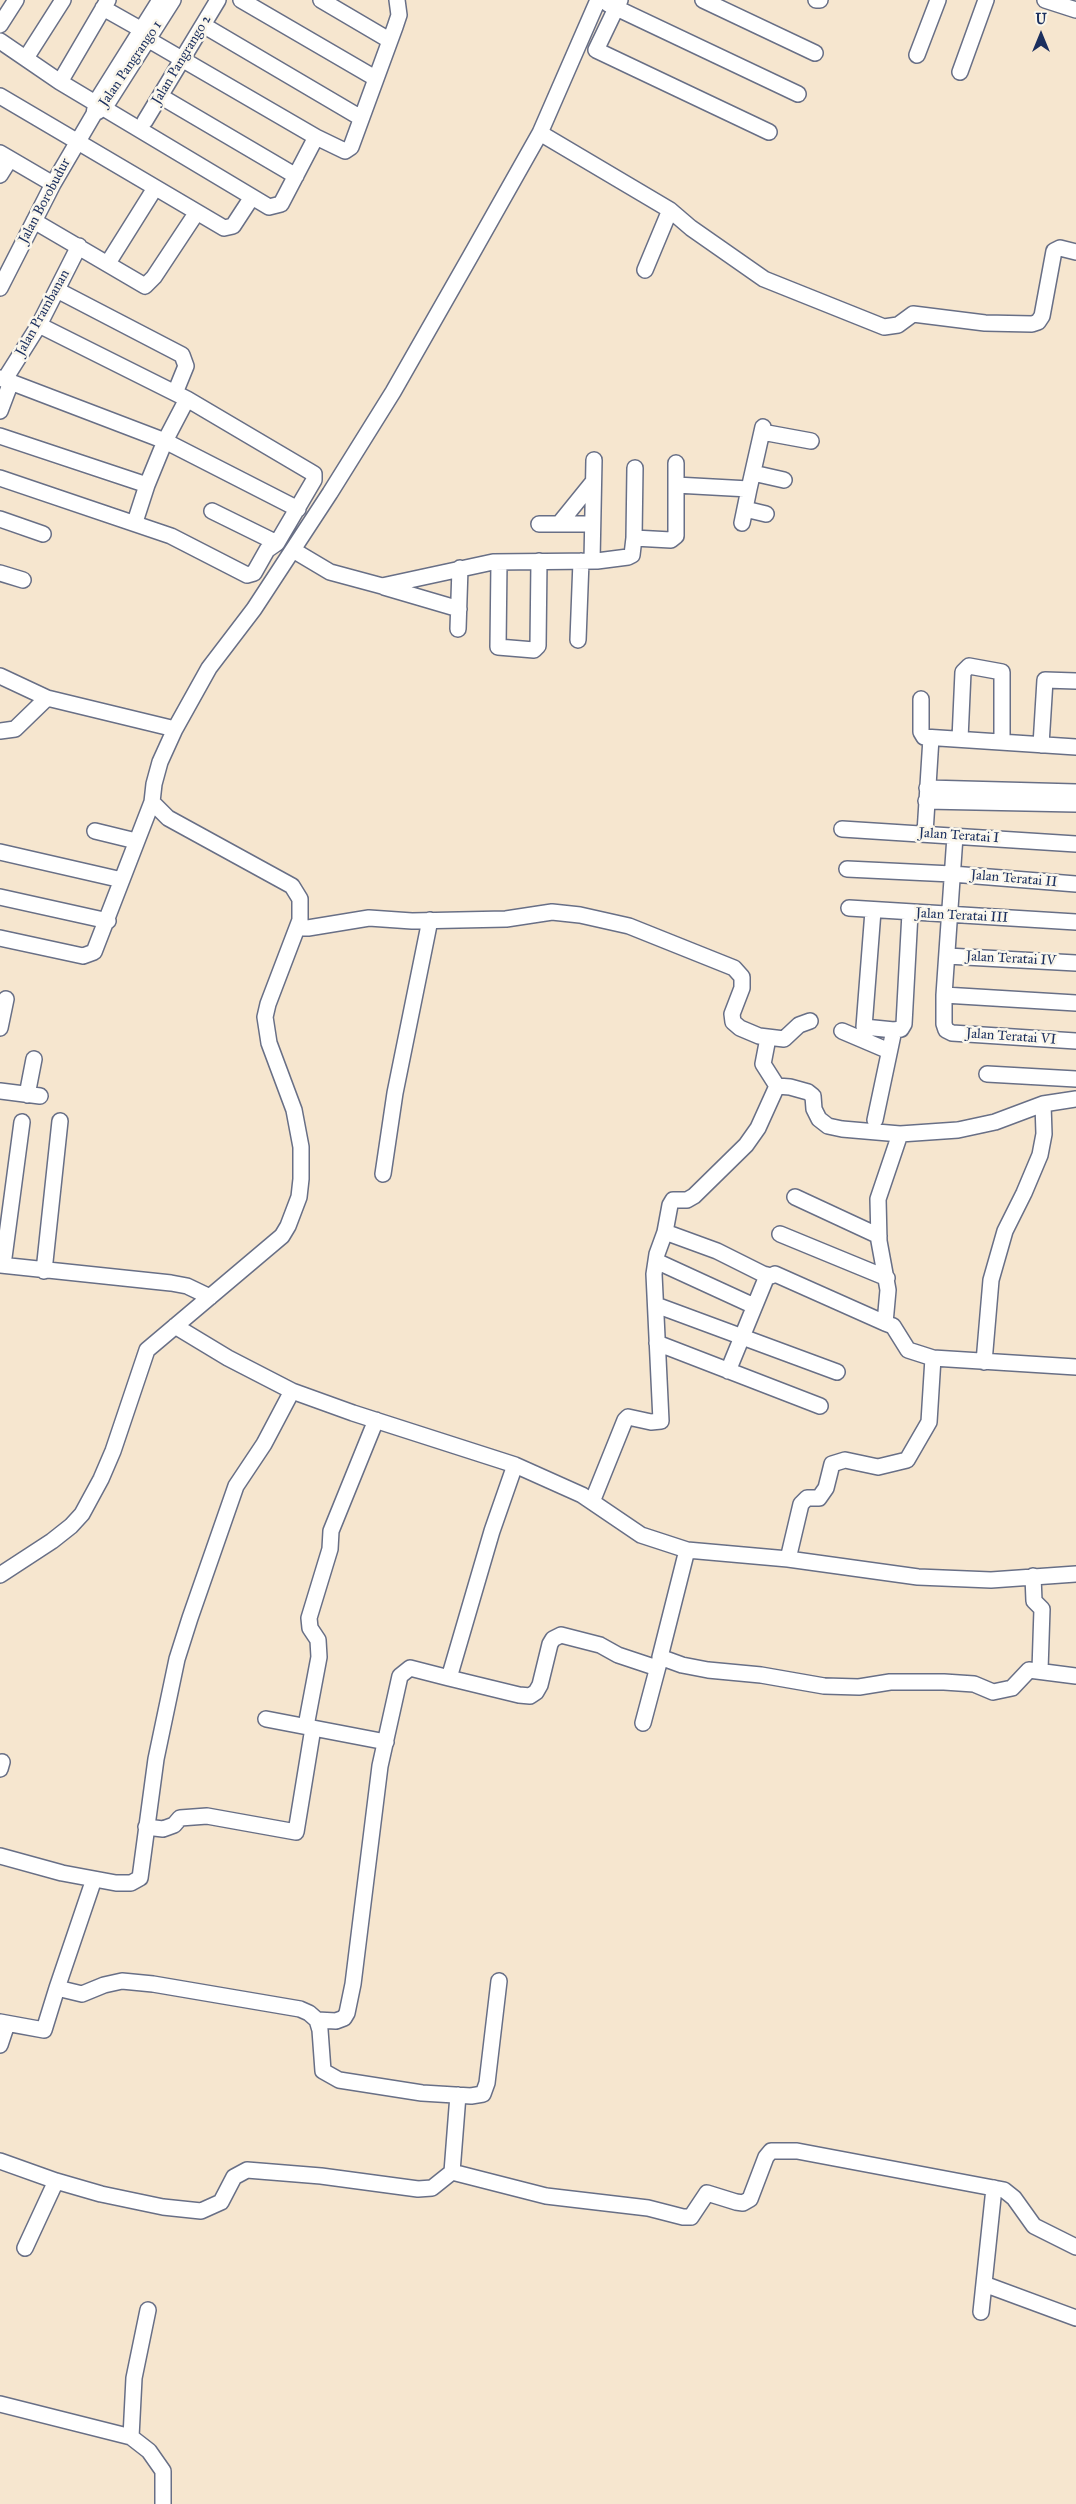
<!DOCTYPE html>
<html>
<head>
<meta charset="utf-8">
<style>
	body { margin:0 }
	#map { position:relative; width:1076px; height:2504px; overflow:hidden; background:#f6e6cf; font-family:"IM FELL Great Primer",serif }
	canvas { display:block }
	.north { position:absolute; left:1016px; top:10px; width:50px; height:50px; -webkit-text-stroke:4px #fbf7ec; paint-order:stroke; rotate:0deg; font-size:14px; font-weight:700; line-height:20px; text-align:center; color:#1b2f5e }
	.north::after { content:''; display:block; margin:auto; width:18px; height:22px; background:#1b2f5e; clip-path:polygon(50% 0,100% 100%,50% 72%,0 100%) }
</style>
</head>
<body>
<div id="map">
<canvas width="1076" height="2504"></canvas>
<div class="north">U</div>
</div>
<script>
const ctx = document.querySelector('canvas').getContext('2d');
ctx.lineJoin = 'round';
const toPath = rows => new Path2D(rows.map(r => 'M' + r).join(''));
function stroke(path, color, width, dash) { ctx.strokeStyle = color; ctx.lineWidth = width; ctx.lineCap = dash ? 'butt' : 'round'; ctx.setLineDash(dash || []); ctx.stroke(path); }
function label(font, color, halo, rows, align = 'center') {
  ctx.font = font + ' "IM FELL Great Primer",serif'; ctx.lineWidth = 5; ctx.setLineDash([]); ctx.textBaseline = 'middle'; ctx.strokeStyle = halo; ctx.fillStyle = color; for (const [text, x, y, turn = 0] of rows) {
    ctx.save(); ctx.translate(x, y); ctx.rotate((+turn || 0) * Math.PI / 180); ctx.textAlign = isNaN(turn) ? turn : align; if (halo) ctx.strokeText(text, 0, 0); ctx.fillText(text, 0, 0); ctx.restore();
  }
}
const minor = toPath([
	[241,0,375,78],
	[321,0,389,40],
	[620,0,596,50,769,132],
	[703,0,815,53],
	[816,0,820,0],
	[1045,0,1076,10],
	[608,4,798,94],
	[103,8,142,30],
	[0,25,16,0],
	[203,25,361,118],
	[149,40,316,137,345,151,351,147,395,27,399,15,397,0],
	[0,41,60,82,269,207,281,204,316,137],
	[917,55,938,0],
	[26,58,63,0],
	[960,72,986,0],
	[60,82,108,0],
	[0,96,224,228,233,226,252,197],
	[160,96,296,176],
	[97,112,105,107,173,0],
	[145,121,218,0],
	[540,133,670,210,691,228,764,279,884,327,898,325,913,314,985,323,1032,324,1038,322,1042,316,1054,251,1060,248,1076,252],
	[0,153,53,184],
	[0,175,10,159],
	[34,221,145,286,154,277,197,212],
	[108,263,155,188],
	[645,270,670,210],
	[0,288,53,184,94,114,96,102,160,0],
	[57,290,182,355,186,366,175,393],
	[0,378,165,441,298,509],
	[5,379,39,325,79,246],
	[0,411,11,382],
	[762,432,811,441],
	[0,436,147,485],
	[676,463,676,485],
	[753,473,784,480],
	[0,478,171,536,247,575,254,573,267,550,277,543,314,480,314,474,309,471,187,399,39,325],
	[745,509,766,514],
	[212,511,277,543],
	[0,519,43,534],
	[135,522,147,485,165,441,187,399],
	[742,523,749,489],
	[539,524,592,524],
	[559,524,593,482],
	[634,538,635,468],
	[293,550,330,572,382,586,493,562,597,561,628,557,632,555,634,538,671,540,676,536,676,485,749,489,763,427],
	[592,561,594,460],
	[499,562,498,647,534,650,538,646,539,561],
	[0,573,23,580],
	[384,587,459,609],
	[458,629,460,568],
	[578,640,581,561],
	[0,676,47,698,175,729],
	[921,699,921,732,924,737,1076,747],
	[0,731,15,729,47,698],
	[960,739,963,672,969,666,1002,672,1002,741],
	[1041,745,1045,680,1076,681],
	[927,788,1076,792],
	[926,801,1076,804],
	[842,829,1076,844],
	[95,831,136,841],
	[925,833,931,738],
	[955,836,944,995,944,1024,946,1030,952,1033,1076,1041],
	[0,852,122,880],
	[847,869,952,874,1076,884],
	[0,897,108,921],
	[849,908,1076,922],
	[873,911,864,1027,894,1030,901,1029,904,1024,910,913],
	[297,928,308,928,369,918,412,921,506,919,552,912,580,915,629,926,734,968,742,977,742,988,732,1014,733,1022,740,1028,759,1036,784,1039,799,1025,810,1021],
	[0,938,83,956,94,952,152,802],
	[947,956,1076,963],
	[944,995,1076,1003],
	[0,1028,6,999],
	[842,1031,889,1051],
	[768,1038,763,1064,777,1086,790,1087,808,1092,813,1096,814,1109,819,1119,828,1126,842,1129,900,1134,958,1130,995,1122,1043,1104,1076,1099],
	[987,1074,1076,1079],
	[0,1091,40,1096],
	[27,1095,34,1059],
	[875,1120,894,1030],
	[900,1134,878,1199,879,1241,888,1290,885,1323,893,1326,908,1350,933,1358,1076,1367],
	[383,1174,395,1093,430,920],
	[795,1197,879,1236],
	[665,1232,717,1251,763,1274,771,1276,775,1274,885,1323],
	[780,1234,887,1278],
	[656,1261,754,1306],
	[0,1265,171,1283,187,1286,210,1297],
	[3,1265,22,1122],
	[44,1271,60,1121],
	[656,1305,837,1372],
	[175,1326,228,1358,292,1391,353,1413,515,1465,582,1495,641,1535,687,1550,788,1559,918,1577,991,1580,1076,1574],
	[657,1343,820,1406],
	[984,1362,991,1280,1005,1231,1024,1193,1040,1155,1044,1134,1043,1104],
	[728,1371,767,1276],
	[592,1502,625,1420,628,1417,651,1422,661,1421,654,1274,657,1254,665,1232,670,1205,673,1200,687,1200,694,1196,746,1145,758,1128,777,1086],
	[687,1550,660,1657,682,1665,708,1670,761,1675,824,1686,859,1687,890,1682,944,1682,974,1684,993,1692,1012,1688,1029,1670,1076,1676],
	[788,1559,801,1504,807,1498,819,1498,826,1488,832,1464,845,1460,878,1467,907,1460,929,1422,933,1358],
	[0,1575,52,1541,71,1526,82,1514,101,1479,113,1451,147,1350,282,1236,288,1226,299,1197,301,1179,301,1147,294,1110,269,1043,265,1017,268,1004,300,920,300,899,292,886,168,818,152,802,154,784,160,762,175,729,209,668,254,609,330,493,393,392,470,257,540,133,598,0],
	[1033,1576,1034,1601,1042,1609,1040,1670],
	[449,1678,519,1695,530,1696,536,1692,540,1685,550,1644,553,1639,561,1635,600,1645,618,1655,657,1668],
	[266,1719,386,1742],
	[643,1723,660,1659],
	[306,1726,319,1657,318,1640,310,1628,309,1618,330,1549,331,1531,376,1420],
	[0,1769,2,1762],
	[146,1827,163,1829,174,1825,180,1818,207,1816,296,1832,313,1728],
	[0,1856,62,1873,116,1883,131,1883,140,1878,156,1759,177,1659,190,1618,236,1486,264,1444,292,1391],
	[57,1988,94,1879],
	[317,2020,336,2021,344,2018,347,2013,353,1984,380,1766,400,1676,410,1668,449,1678,492,1531,515,1465],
	[0,2022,44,2030,57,1988,82,1994,104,1985,122,1981,153,1984,300,2009,309,2013,317,2020,320,2030,323,2071,339,2080,422,2093,471,2096,483,2094,487,2083,499,1981],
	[0,2045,7,2024],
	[0,2161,56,2181,101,2194,163,2207,201,2211,221,2202,234,2177,247,2170,321,2176,418,2189,432,2188,452,2172,458,2095],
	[452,2172,546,2196,648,2208,683,2217,691,2217,707,2193,736,2202,743,2203,750,2199,766,2157,771,2151,797,2151,1004,2190,1014,2198,1034,2226,1076,2247],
	[25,2248,56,2181],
	[984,2284,1076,2318],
	[981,2312,994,2188],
	[0,2404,131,2437,149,2451,163,2471,163,2504],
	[131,2437,134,2378,148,2310]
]);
stroke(minor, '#686f86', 18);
stroke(minor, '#fff', 15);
label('14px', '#1b2f5e', '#fbf7ec', [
	["Jalan Pangrango 2",182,60,-59],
	["Jalan Pangrango 1",131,64,-56],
	["Jalan Borobudur",45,201,-62],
	["Jalan Prambanan",43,313,-61],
	["Jalan Teratai I",959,836,4],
	["Jalan Teratai II",1014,879,5],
	["Jalan Teratai III",962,916,3],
	["Jalan Teratai IV",1011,959,3],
	["Jalan Teratai VI",1011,1037,4]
]);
</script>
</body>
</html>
